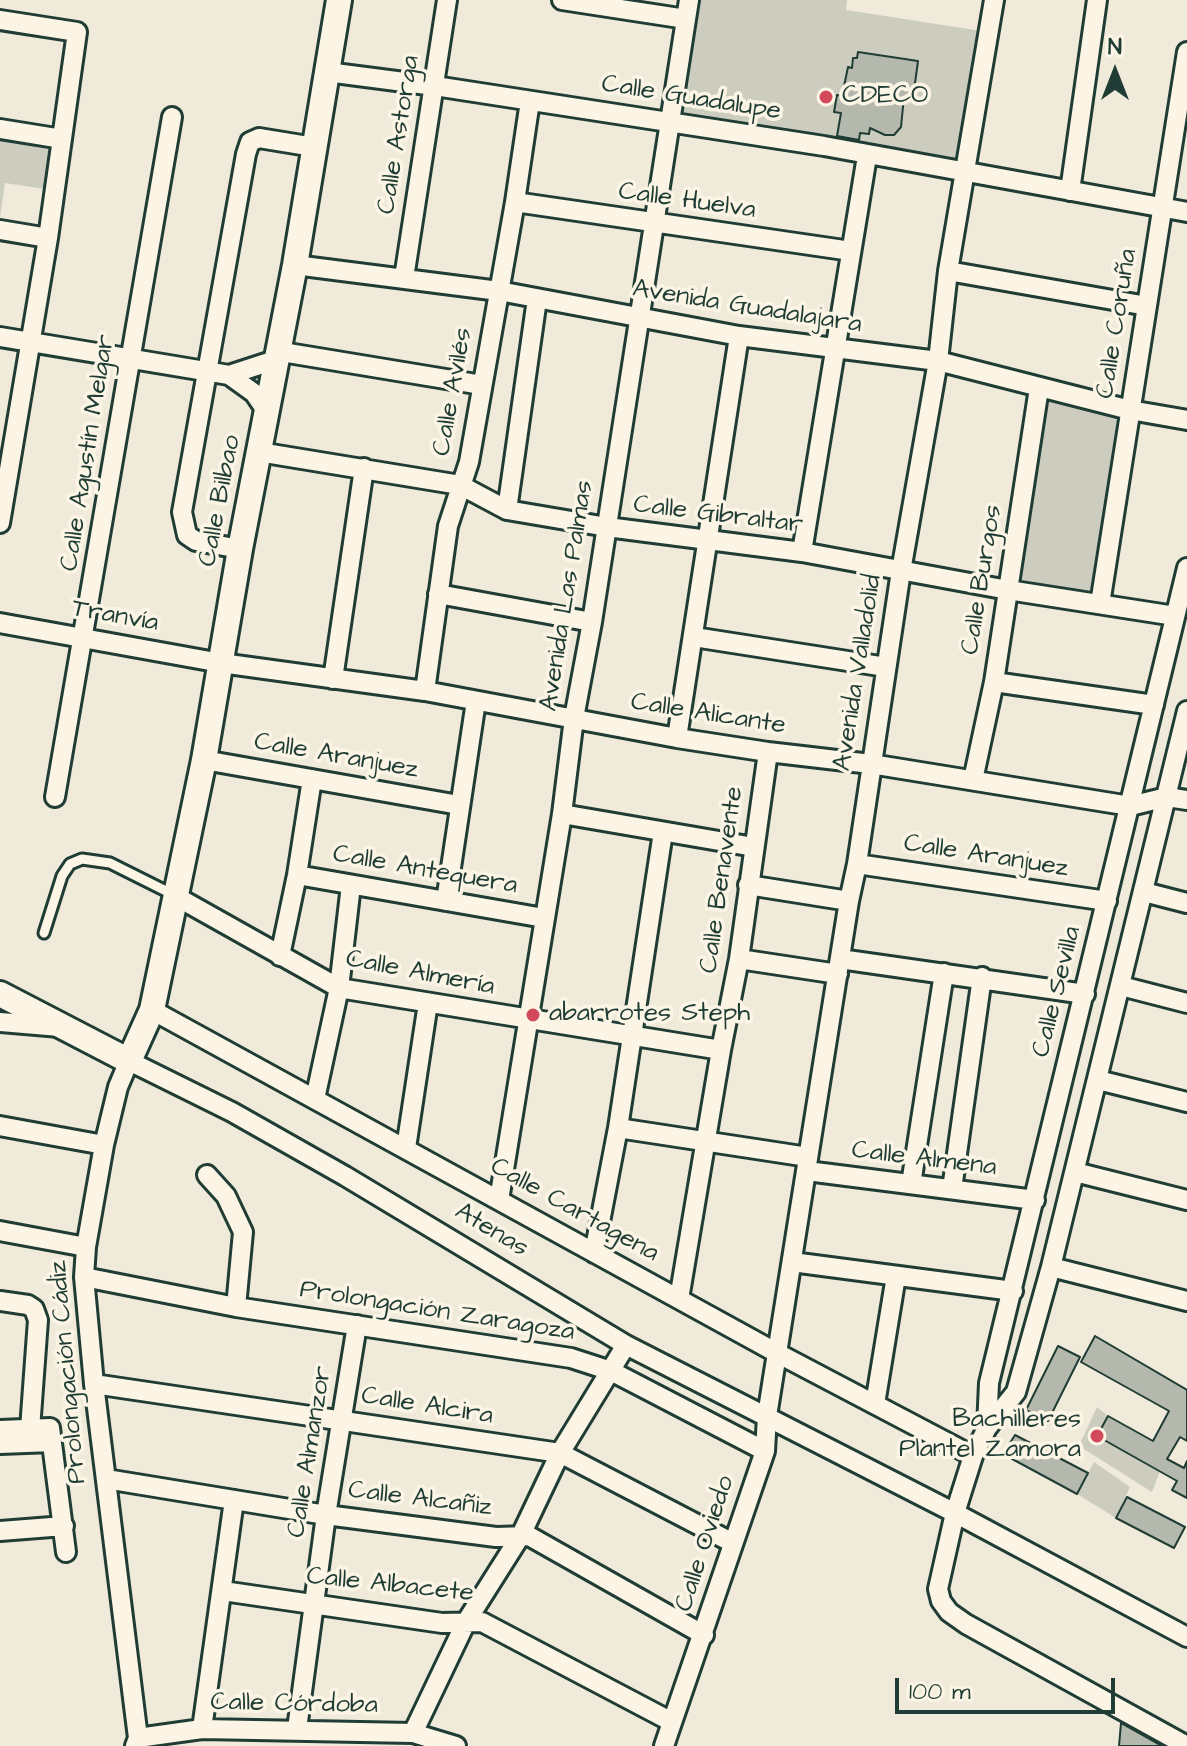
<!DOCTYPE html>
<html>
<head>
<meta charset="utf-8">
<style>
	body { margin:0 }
	#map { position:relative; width:1187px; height:1746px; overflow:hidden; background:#efeada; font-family:"Architects Daughter",sans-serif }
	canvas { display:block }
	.north { position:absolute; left:1075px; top:32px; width:80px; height:80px; -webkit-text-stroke:6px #fcf5e5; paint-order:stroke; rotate:0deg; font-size:22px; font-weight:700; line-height:32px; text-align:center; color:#1f3d34 }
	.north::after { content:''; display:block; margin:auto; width:28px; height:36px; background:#1f3d34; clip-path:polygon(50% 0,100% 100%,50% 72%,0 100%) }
	.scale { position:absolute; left:895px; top:1678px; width:220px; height:36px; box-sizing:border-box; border:4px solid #1f3d34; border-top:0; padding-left:10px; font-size:24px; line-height:28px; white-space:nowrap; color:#1f3d34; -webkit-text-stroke:6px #fcf5e5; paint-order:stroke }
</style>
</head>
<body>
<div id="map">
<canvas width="1187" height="1746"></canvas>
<div class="north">N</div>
<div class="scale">100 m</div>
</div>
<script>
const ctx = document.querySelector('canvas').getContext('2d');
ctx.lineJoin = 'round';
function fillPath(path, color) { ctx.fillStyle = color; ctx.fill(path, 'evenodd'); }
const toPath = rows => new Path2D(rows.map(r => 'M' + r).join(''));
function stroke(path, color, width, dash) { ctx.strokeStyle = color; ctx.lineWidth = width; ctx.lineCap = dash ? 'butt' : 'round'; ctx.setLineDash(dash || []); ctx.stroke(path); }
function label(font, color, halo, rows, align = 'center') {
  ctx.font = font + ' "Architects Daughter",sans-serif'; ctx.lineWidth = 7; ctx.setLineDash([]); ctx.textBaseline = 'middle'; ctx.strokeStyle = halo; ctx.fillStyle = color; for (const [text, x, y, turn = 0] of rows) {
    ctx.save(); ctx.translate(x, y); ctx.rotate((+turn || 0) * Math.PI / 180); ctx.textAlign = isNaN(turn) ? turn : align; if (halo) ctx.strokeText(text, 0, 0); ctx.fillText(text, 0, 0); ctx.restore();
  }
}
fillPath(toPath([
	[690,0,847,0,846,10,988,32,964,173,671,123],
	[0,133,53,141,45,189,5,183,0,218],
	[1039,388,1130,410,1100,604,1008,590],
	[1097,1407,1108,1416,1097,1436,1160,1471,1152,1492,1079,1446],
	[1094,1462,1130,1487,1116,1518,1077,1494]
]), '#cccdbf');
const building = toPath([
	[858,52,918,61,913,98,904,97,901,127,894,135,885,135,870,128,869,134,860,133,859,140,837,136,841,113,834,112,837,95,842,96,848,67,852,68,853,58,857,58,858,52],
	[1095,1336,1187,1390,1187,1441,1180,1437,1167,1459,1184,1468,1187,1461,1187,1498,1172,1490,1177,1481,1097,1436,1108,1416,1153,1441,1169,1411,1081,1362,1095,1336],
	[1058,1346,1080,1357,1048,1421,1026,1410,1058,1346],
	[1015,1435,1088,1473,1077,1494,1003,1454,1015,1435],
	[1127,1497,1185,1527,1174,1548,1116,1518,1127,1497],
	[1121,1723,1162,1746,1119,1746,1121,1723]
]);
fillPath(building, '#b5b9ad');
stroke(building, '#1f3d34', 2);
const lane = toPath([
	[44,933,62,876,70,864,82,859,110,863,174,895]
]);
const street = toPath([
	[562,0,686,19],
	[0,20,77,32,48,238,0,523],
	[327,72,435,86,824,146,1187,212],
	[0,129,62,139],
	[1070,191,1097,0],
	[515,202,851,251],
	[0,230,48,238],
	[295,265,499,291,739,336,938,361,1130,410,1187,420],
	[948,271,1147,306],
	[404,278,447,0],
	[0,337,229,375,254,393,267,412],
	[276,351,482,385],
	[229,375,275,360],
	[259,452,460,485,507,510,607,527,802,552,1008,590,1175,616],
	[507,510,537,299],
	[240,549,196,541,187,535,182,512,246,154,250,142,259,138,314,147],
	[802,552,867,156],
	[438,594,592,622],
	[1100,604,1187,52],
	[0,623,221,663,425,691,677,738,768,752,871,764,1130,806,1167,797,1187,800],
	[694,637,886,667],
	[333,679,364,468],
	[994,682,1154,705],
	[425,691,448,526,469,462,515,202,530,101],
	[677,738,739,336],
	[204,760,459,805],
	[973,780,994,682,1039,388],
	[55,797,172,117],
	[562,814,754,847],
	[857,864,1107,901],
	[297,875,544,918],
	[748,885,849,901],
	[1144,892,1187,903],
	[177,897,339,988,721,1050],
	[446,901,476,701],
	[280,956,297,875,312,779],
	[739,959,838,974],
	[840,959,1085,994],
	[1121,986,1187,1003],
	[152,1010,777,1353,973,1456],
	[0,1022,60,1027],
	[1098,1080,1187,1102],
	[315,1099,339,988,351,885],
	[0,1126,104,1145],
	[618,1128,808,1157],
	[406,1148,428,1003],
	[807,1171,1035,1200],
	[1075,1172,1187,1200],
	[207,1175,226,1196,243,1232,236,1307],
	[911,1184,944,973],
	[952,1189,982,977],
	[499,1200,562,814,574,718,592,622,689,0],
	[0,1231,86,1247],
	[594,1253,618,1128,663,832],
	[792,1262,1013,1291],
	[1051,1267,1187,1301],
	[84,1277,236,1307,571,1358,611,1371,765,1451],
	[679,1299,721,1050,739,959,768,752],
	[0,1301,28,1305,34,1309,38,1320,30,1429],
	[94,1384,560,1453,733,1543],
	[875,1404,896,1276],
	[987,1428,989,1383,1187,568],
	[0,1430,50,1428,66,1552],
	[0,1444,52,1442],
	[106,1479,326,1515,496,1537,529,1536,704,1635],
	[0,1531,64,1526],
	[223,1591,442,1623,482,1622,672,1722],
	[202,1729,234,1500],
	[297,1729,326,1515,357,1325],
	[413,1733,466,1622,521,1535,560,1453,626,1345],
	[138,1738,94,1384,84,1277,86,1247,104,1145,118,1087,129,1061,232,1112,345,1176,626,1345,955,1513,1187,1637],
	[135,1746,138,1738,202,1729,413,1733,456,1746],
	[664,1746,765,1451,767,1416,849,901,857,864,901,571,938,361,948,271,994,0],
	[1187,1746,966,1624,949,1612,941,1601,938,1589,955,1513,973,1456,987,1428,1016,1392,1051,1267,1187,711]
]);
const secondary = toPath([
	[0,994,129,1061,152,1010,204,760,240,549,295,265,339,0]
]);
stroke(lane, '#1f3d34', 15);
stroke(street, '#1f3d34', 24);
stroke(secondary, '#1f3d34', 30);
stroke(lane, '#fcf5e5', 9);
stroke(street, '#fcf5e5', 18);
stroke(secondary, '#fcf5e5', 24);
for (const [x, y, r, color] of [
	[826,97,8,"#d1495b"],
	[533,1015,8,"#d1495b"],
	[1097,1436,8,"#d1495b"]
]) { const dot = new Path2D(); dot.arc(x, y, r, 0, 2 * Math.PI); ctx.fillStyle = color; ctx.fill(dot); stroke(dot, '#fcf5e5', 3); }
label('26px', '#1f3d34', '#fcf5e5', [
	["CDECO",842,97],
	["abarrotes Steph",549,1015],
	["Bachilleres",1081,1421,"right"],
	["Plantel Zamora",1081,1451,"right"]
], 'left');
label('26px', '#1f3d34', '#fcf5e5', [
	["Calle Guadalupe",691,99,9],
	["Calle Astorga",400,135,-81],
	["Calle Huelva",687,202,8],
	["Avenida Guadalajara",747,308,9],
	["Calle Coruña",1118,324,-81],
	["Calle Avilés",454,392,-80],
	["Calle Agustín Melgar",89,453,-81],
	["Calle Bilbao",221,501,-79],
	["Calle Gibraltar",718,516,7],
	["Calle Burgos",983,580,-81],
	["Avenida Las Palmas",568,596,-81],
	["Tranvía",115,617,10],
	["Avenida Valladolid",859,673,-81],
	["Calle Alicante",708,715,9],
	["Calle Aranjuez",336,757,10],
	["Calle Aranjuez",986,857,9],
	["Calle Antequera",425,871,10],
	["Calle Benavente",723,880,-82],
	["Calle Almería",420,974,11],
	["Calle Sevilla",1058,992,-76],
	["Calle Almena",924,1160,7],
	["Calle Cartagena",574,1211,29],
	["Atenas",491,1231,31],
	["Prolongación Zaragoza",437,1312,9],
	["Prolongación Cádiz",69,1372,-95],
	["Calle Alcira",427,1407,9],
	["Calle Almanzor",311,1452,-81],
	["Calle Alcañiz",420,1500,7],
	["Calle Oviedo",706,1544,-72],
	["Calle Albacete",390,1586,6],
	["Calle Córdoba",294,1705,1]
]);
</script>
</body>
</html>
